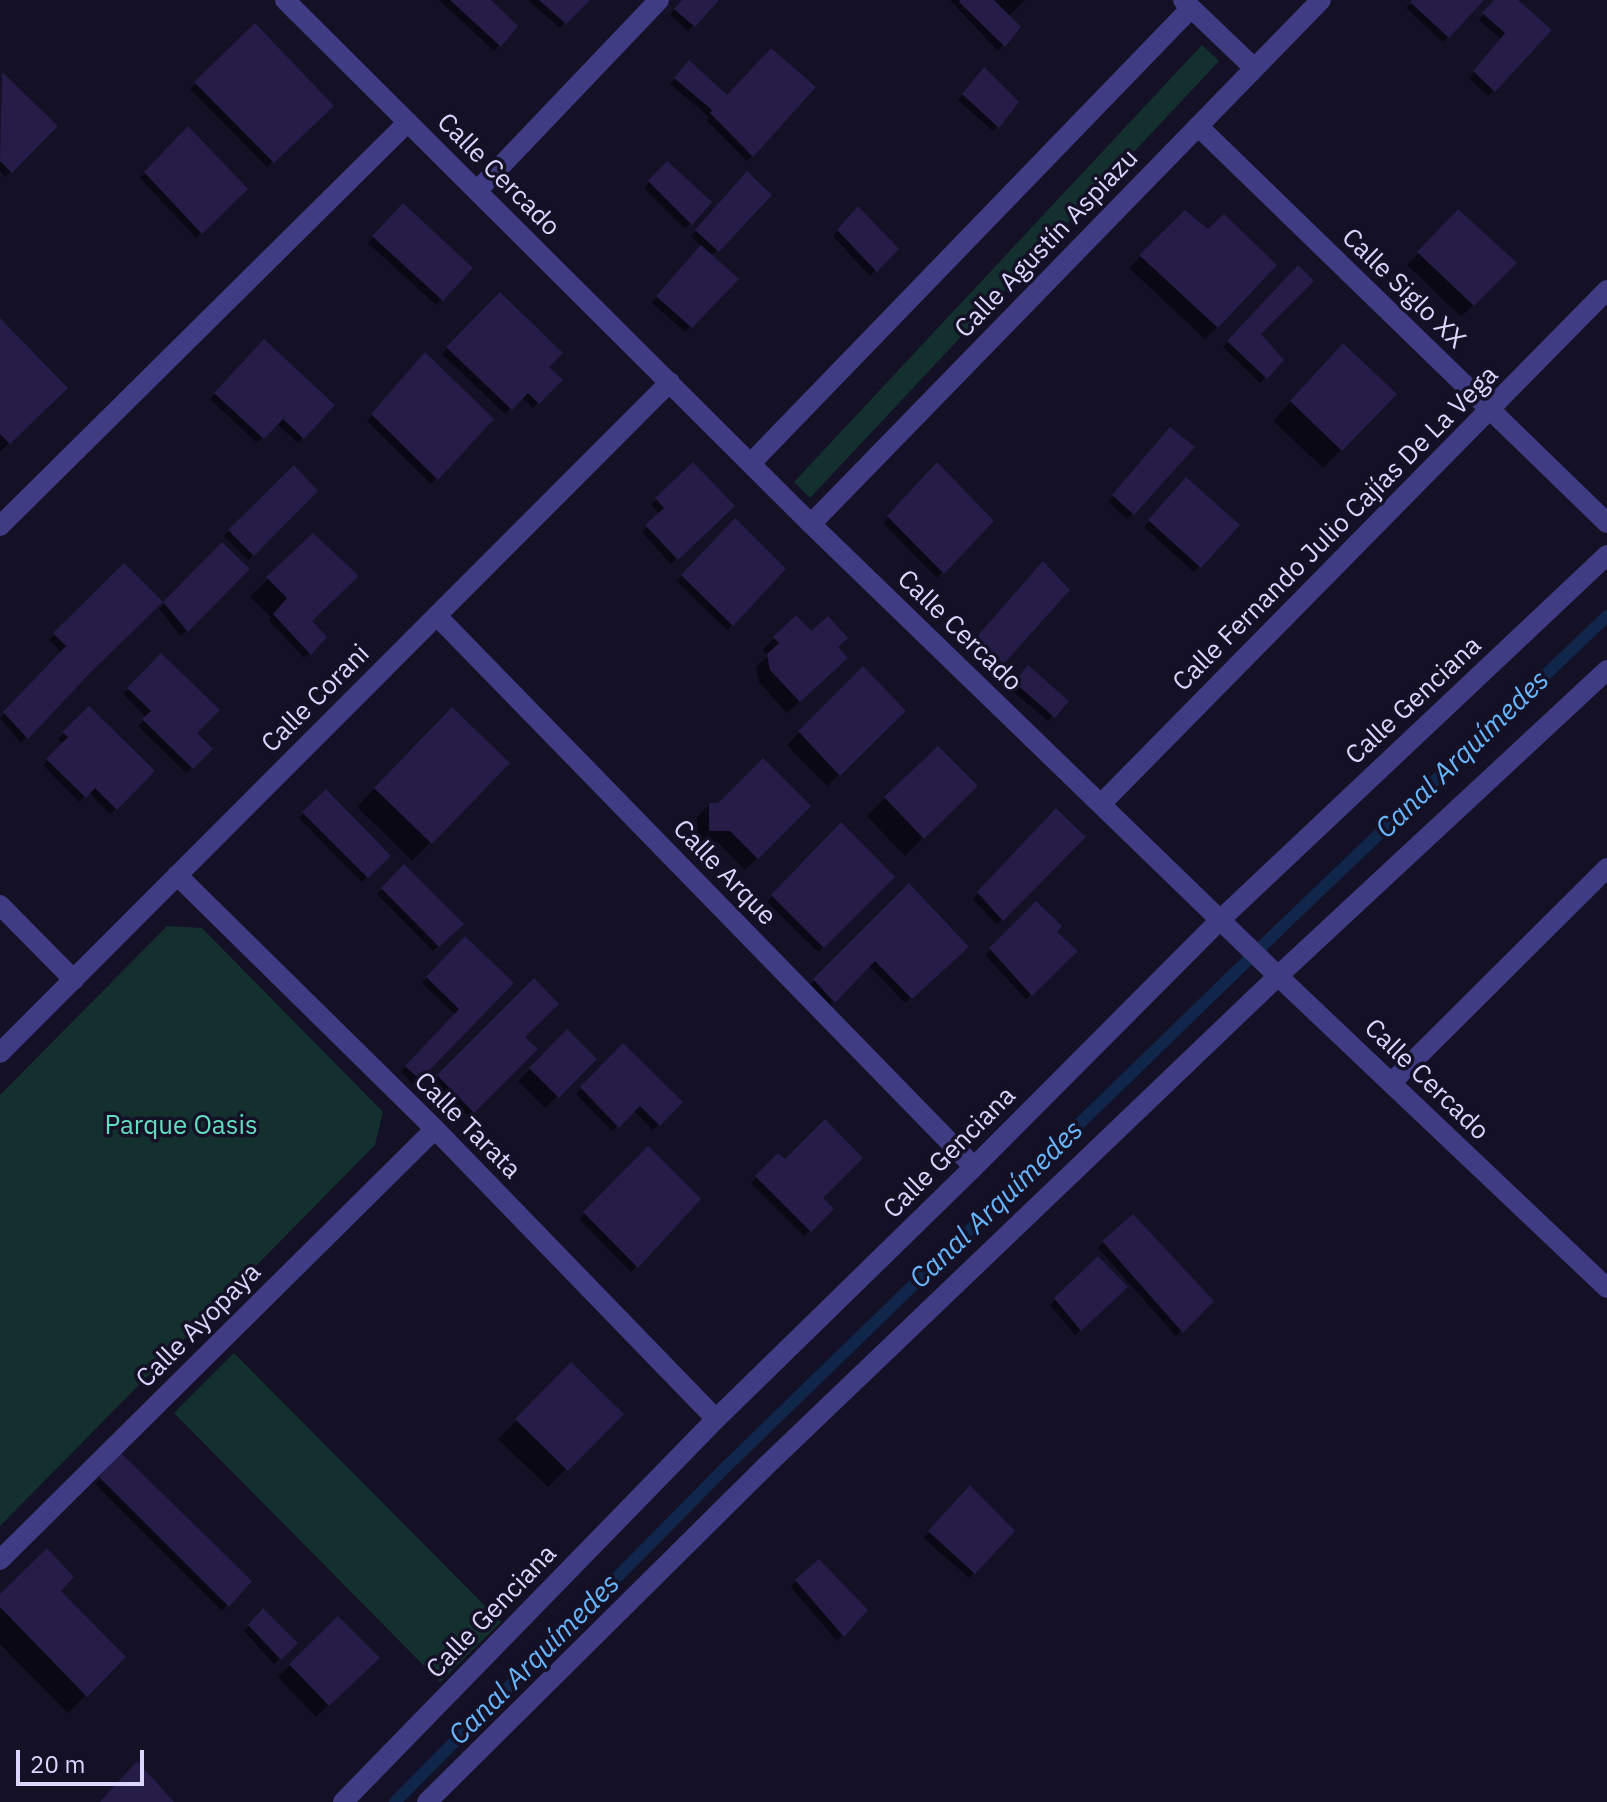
<!DOCTYPE html>
<html>
<head>
<meta charset="utf-8">
<style>
	body { margin:0 }
	#map { position:relative; width:1607px; height:1802px; overflow:hidden; background:#141026; font-family:"IBM Plex Sans",sans-serif }
	canvas { display:block }
	.scale { position:absolute; left:16px; top:1750px; width:128px; height:36px; box-sizing:border-box; border:4px solid #dbd6fe; border-top:0; padding-left:10px; font-size:24px; line-height:28px; white-space:nowrap; color:#dbd6fe; -webkit-text-stroke:6px #141026; paint-order:stroke }
</style>
</head>
<body>
<div id="map">
<canvas width="1607" height="1802"></canvas>
<div class="scale">20 m</div>
</div>
<script>
const ctx = document.querySelector('canvas').getContext('2d');
ctx.lineJoin = 'round';
function fillPath(path, color) { ctx.fillStyle = color; ctx.fill(path, 'evenodd'); }
const toPath = rows => new Path2D(rows.map(r => 'M' + r).join(''));
function stroke(path, color, width, dash) { ctx.strokeStyle = color; ctx.lineWidth = width; ctx.lineCap = dash ? 'butt' : 'round'; ctx.setLineDash(dash || []); ctx.stroke(path); }
function label(font, color, halo, rows, align = 'center') {
  ctx.font = font + ' "IBM Plex Sans",sans-serif'; ctx.lineWidth = 7; ctx.setLineDash([]); ctx.textBaseline = 'middle'; ctx.strokeStyle = halo; ctx.fillStyle = color; for (const [text, x, y, turn = 0] of rows) {
    ctx.save(); ctx.translate(x, y); ctx.rotate((+turn || 0) * Math.PI / 180); ctx.textAlign = isNaN(turn) ? turn : align; if (halo) ctx.strokeText(text, 0, 0); ctx.fillText(text, 0, 0); ctx.restore();
  }
}
fillPath(toPath([
	[1202,45,1219,61,810,498,794,482],
	[167,926,202,928,383,1112,375,1145,0,1526,0,1095],
	[234,1353,501,1622,440,1682,174,1413]
]), '#13302f');
fillPath(toPath([
	[439,0,488,0,516,26,494,51],
	[528,0,587,0,560,28],
	[684,0,716,0,688,31,670,15],
	[950,0,1025,0,1008,17,1018,28,998,51],
	[1414,0,1482,0,1443,42,1406,8],
	[1496,0,1515,0,1550,30,1488,96,1469,78,1501,39,1479,20],
	[255,26,331,106,267,167,190,89],
	[684,69,726,98,813,87,747,161,706,120,709,117,670,84],
	[2,75,55,126,5,177,0,171],
	[979,75,998,126,993,131,958,100],
	[188,129,246,189,196,238,140,178],
	[667,163,710,202,685,229,644,188],
	[742,179,769,195,711,256,736,279,685,332,652,303,702,247,691,236],
	[403,206,471,268,436,305,368,243],
	[1186,212,1208,232,1274,265,1205,339,1129,268],
	[1458,212,1514,263,1461,317,1407,265],
	[852,214,896,249,870,276,833,236],
	[1298,268,1258,334,1282,360,1260,383,1223,347],
	[500,295,547,367,560,380,533,408,522,397,505,414,442,354],
	[0,321,65,387,0,452],
	[264,342,333,405,298,443,276,423,257,443,210,399],
	[420,360,492,419,431,484,367,421],
	[1325,363,1394,394,1323,468,1273,421],
	[1165,435,1192,447,1127,519,1108,502],
	[693,464,732,506,671,564,642,532,660,514,651,505],
	[937,465,991,521,937,578,883,523],
	[294,468,315,491,248,560,224,536],
	[1180,485,1237,525,1194,572,1144,527],
	[735,521,783,569,727,630,677,581],
	[313,536,309,622,324,637,304,658,269,620,271,617,250,597],
	[222,545,247,569,181,636,159,609],
	[124,566,87,673,21,743,0,718,62,653,49,640],
	[1038,569,1067,590,993,672,969,647],
	[796,618,811,634,835,647,845,658,787,713,759,682,756,667,768,656,762,650],
	[161,656,194,733,210,749,186,773,138,726,147,718,123,694],
	[863,669,903,711,827,786,787,745],
	[1023,673,1066,701,1048,721,1010,689],
	[89,708,153,771,110,814,89,792,79,802,43,765,64,744,58,739],
	[452,710,507,763,412,861,357,807],
	[975,786,905,856,867,816,885,798],
	[326,792,389,855,362,882,299,818],
	[709,805,809,806,745,870,718,842,698,842,697,817],
	[1056,810,1083,837,997,925,973,899],
	[841,825,892,877,818,952,767,902],
	[404,867,461,924,433,951,377,894],
	[909,885,967,947,905,1003,868,965,829,1006,809,986],
	[1036,904,1054,932,1075,951,1026,999,985,955],
	[465,939,511,983,413,1084,401,1072,456,1015,422,983],
	[534,981,523,1037,535,1049,468,1116,433,1082],
	[567,1032,595,1059,545,1108,518,1081],
	[623,1046,680,1102,653,1130,633,1110,612,1131,576,1094],
	[648,1148,698,1199,631,1272,579,1219],
	[778,1156,831,1209,804,1236,751,1183],
	[1103,1242,1211,1301,1176,1336,1098,1248],
	[1098,1259,1125,1287,1075,1335,1050,1305],
	[571,1365,621,1414,548,1487,498,1439],
	[121,1456,249,1581,222,1611,95,1484],
	[970,1488,1012,1531,969,1578,924,1538],
	[796,1581,865,1610,837,1641,791,1587],
	[59,1591,123,1657,68,1713,0,1644,0,1597],
	[263,1611,295,1643,274,1664,244,1631],
	[338,1619,378,1658,316,1717,278,1677]
]), '#0007');
stroke(toPath([
	[395,1802,726,1467,1285,924,1607,616]
]), '#10264a', 12);
fillPath(toPath([
	[450,0,491,0,518,26,501,47],
	[539,0,590,0,566,24],
	[682,0,719,0,695,27,674,9],
	[960,0,994,0,1021,27,1005,47,959,2],
	[1412,0,1484,0,1449,38,1410,2],
	[1494,0,1518,0,1552,30,1495,92,1473,71,1505,33,1482,13],
	[255,23,334,106,274,163,194,82],
	[771,48,816,87,753,157,710,113,712,110,674,78,689,60,727,95],
	[984,67,1019,102,999,128,962,94],
	[2,72,58,126,12,173,0,161],
	[188,126,248,189,202,234,144,172],
	[667,161,712,202,692,225,648,181],
	[747,171,772,195,719,252,695,230],
	[403,203,473,268,443,301,372,236],
	[858,206,899,249,877,272,837,230],
	[1458,209,1517,263,1474,306,1417,252],
	[1185,210,1208,229,1224,214,1277,265,1218,328,1139,255],
	[701,245,739,279,692,328,656,296],
	[1298,265,1314,281,1261,334,1284,360,1267,379,1227,341],
	[500,292,563,353,549,367,563,380,539,404,528,393,512,410,446,347],
	[0,318,68,388,10,444,0,434],
	[264,339,335,405,304,439,283,419,264,439,214,393],
	[1343,343,1397,394,1342,451,1290,401],
	[425,352,494,419,438,480,371,414],
	[1170,427,1195,447,1134,515,1112,495],
	[693,462,735,506,678,560,645,525,664,508,655,498],
	[937,462,994,521,944,574,887,516],
	[294,465,318,491,254,556,228,530],
	[1186,477,1240,525,1201,568,1148,520],
	[735,518,786,569,733,626,681,575],
	[313,533,359,576,312,621,327,637,311,655,273,614,287,598,266,577],
	[222,542,250,569,188,632,163,602],
	[1043,561,1070,590,1000,668,973,641],
	[124,563,163,602,91,672,28,739,3,712,66,646,53,633],
	[796,615,811,631,828,616,848,638,838,647,848,658,800,702,770,670,767,654,779,643,773,637],
	[161,653,220,710,197,733,213,749,193,769,142,719,151,711,127,688],
	[1028,665,1069,701,1055,718,1014,682],
	[863,666,906,711,840,776,798,731],
	[89,706,155,771,117,810,95,788,86,798,46,759,68,737,62,732],
	[452,707,510,763,432,844,374,788],
	[938,746,978,786,924,839,884,797],
	[763,758,811,806,758,859,730,831,709,831,709,803,718,803],
	[326,789,391,856,368,878,302,812],
	[1056,808,1086,837,1003,921,977,892],
	[841,822,895,877,824,948,771,895],
	[404,864,464,924,439,947,381,888],
	[909,883,969,947,912,999,875,961,835,1003,813,979],
	[1036,901,1062,926,1057,932,1078,951,1032,996,989,948],
	[465,936,514,983,420,1080,405,1066,459,1009,426,977],
	[534,978,559,1004,525,1037,538,1049,474,1113,437,1075],
	[567,1029,597,1059,559,1098,529,1068],
	[623,1043,683,1102,660,1126,640,1106,619,1128,580,1087],
	[825,1119,863,1158,823,1198,834,1209,811,1232,755,1176,778,1153,785,1159],
	[648,1146,701,1199,638,1268,583,1212],
	[1133,1214,1214,1301,1183,1333,1102,1241],
	[1098,1256,1128,1287,1081,1331,1054,1298],
	[571,1362,624,1414,568,1471,515,1419],
	[121,1453,252,1581,229,1607,99,1477],
	[970,1485,1015,1531,975,1574,928,1531],
	[47,1548,74,1577,61,1591,126,1657,87,1697,0,1607,0,1594],
	[819,1559,868,1610,844,1637,795,1580],
	[263,1608,298,1643,281,1660,248,1625],
	[338,1616,380,1658,329,1706,289,1664],
	[137,1761,174,1802,100,1802]
]), '#251c47');
stroke(toPath([
	[477,191,659,0],
	[1391,1083,1607,868]
]), '#403c84', 20);
stroke(toPath([
	[285,0,811,524,1278,976,1607,1288],
	[1183,0,1254,68],
	[1198,126,1607,523],
	[751,463,1191,8],
	[811,524,1321,0],
	[0,526,408,122],
	[437,616,974,1167],
	[1101,804,1607,290],
	[177,875,435,1129,716,1419],
	[0,905,74,980],
	[0,1053,670,382],
	[0,1560,435,1129],
	[343,1802,716,1419,974,1167,1220,920,1607,555],
	[427,1802,767,1465,1278,976,1607,670]
]), '#403c84', 20);
label('26px', '#dbd6fe', '#141026', [
	["Calle Cercado",498,175,45],
	["Calle Agustín Aspiazu",1047,244,-46],
	["Calle Siglo XX",1403,289,44],
	["Calle Fernando Julio Cajías De La Vega",1336,529,-45],
	["Calle Cercado",959,631,44],
	["Calle Corani",316,699,-45],
	["Calle Genciana",1414,701,-43],
	["Calle Arque",724,873,46],
	["Calle Cercado",1426,1080,44],
	["Calle Tarata",467,1126,45],
	["Calle Genciana",950,1153,-45],
	["Calle Ayopaya",199,1326,-45],
	["Calle Genciana",492,1612,-46]
]);
label('26px', '#63ddbf', '#141026', [
	["Parque Oasis",181,1126]
]);
label('italic 28px', '#67b5fb', '#141026', [
	["Canal Arquímedes",1463,755,-44],
	["Canal Arquímedes",997,1205,-44],
	["Canal Arquímedes",535,1660,-45]
]);
</script>
</body>
</html>
